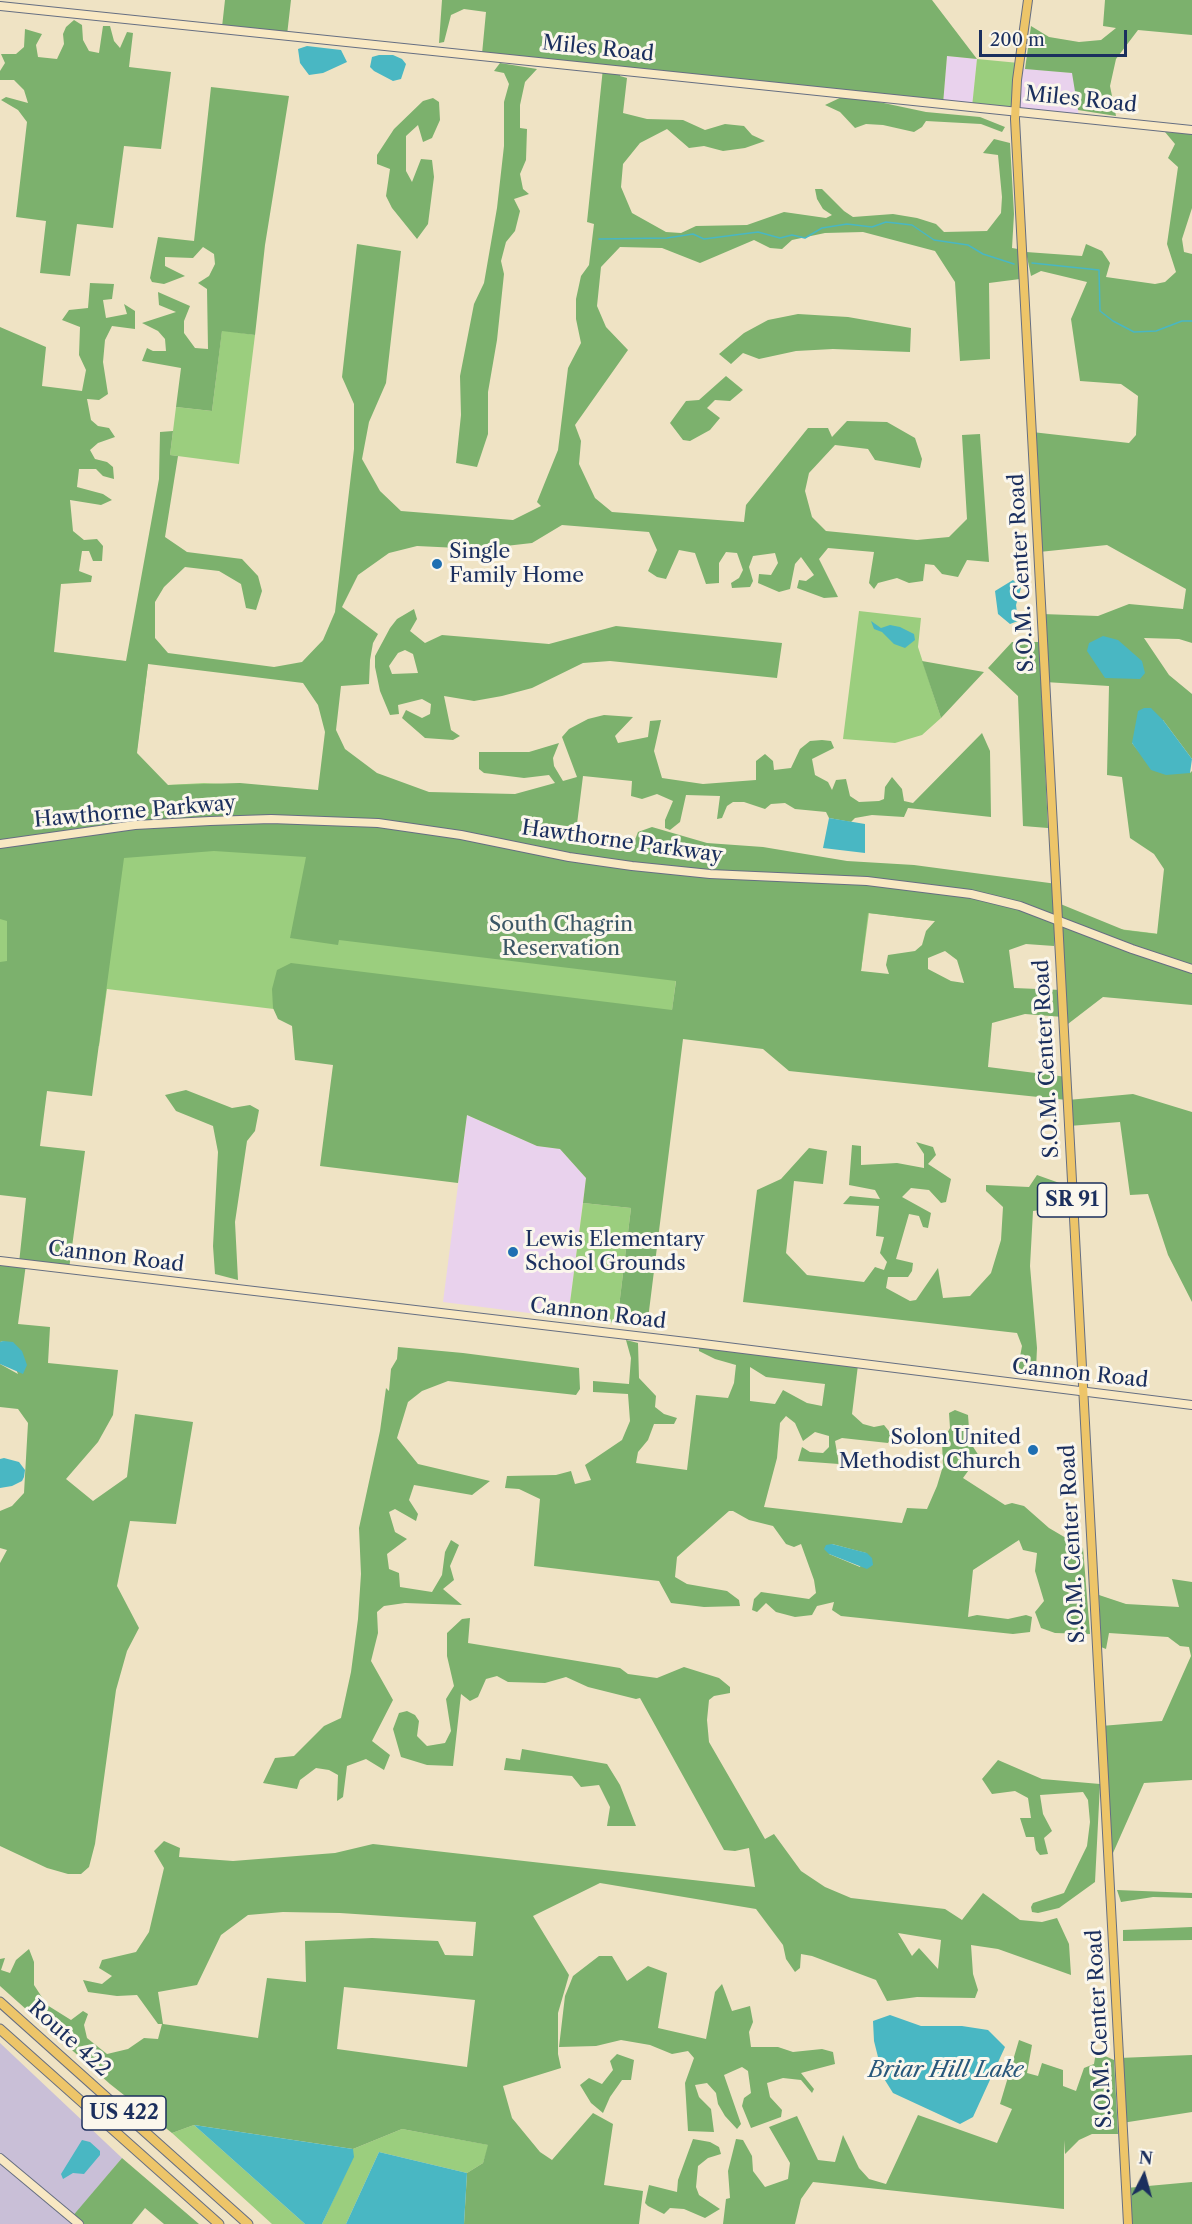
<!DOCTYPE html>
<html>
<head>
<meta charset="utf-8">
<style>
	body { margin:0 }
	#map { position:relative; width:1192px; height:2224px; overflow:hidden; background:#efe3c4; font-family:"Libre Caslon Text",serif }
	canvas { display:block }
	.north { position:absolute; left:1114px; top:2146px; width:60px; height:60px; -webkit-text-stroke:4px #fbf7ec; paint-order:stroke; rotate:6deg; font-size:16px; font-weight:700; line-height:24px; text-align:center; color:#1b2f5e }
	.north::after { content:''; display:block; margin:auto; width:21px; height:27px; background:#1b2f5e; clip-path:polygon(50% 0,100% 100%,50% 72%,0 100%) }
	.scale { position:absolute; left:979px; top:30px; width:148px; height:27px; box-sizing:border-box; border:3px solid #1b2f5e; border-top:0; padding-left:8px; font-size:18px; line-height:21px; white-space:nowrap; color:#1b2f5e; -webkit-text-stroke:4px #fbf7ec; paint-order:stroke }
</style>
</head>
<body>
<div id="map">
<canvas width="1192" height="2224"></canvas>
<div class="north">N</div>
<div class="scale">200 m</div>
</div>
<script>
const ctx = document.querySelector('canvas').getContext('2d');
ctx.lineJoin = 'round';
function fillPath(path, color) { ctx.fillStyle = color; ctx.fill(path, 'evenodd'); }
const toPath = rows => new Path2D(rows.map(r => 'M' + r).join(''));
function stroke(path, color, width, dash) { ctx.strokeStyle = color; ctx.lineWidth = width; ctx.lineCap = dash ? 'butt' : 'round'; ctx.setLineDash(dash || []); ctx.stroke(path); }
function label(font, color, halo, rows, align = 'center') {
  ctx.font = font + ' "Libre Caslon Text",serif'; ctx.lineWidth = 6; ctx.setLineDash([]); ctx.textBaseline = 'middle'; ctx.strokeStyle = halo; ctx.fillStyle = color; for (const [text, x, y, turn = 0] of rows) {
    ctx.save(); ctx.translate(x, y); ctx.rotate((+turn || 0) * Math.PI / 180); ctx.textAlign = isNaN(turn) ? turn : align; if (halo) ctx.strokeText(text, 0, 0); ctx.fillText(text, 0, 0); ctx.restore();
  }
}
fillPath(toPath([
	[947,56,977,59,972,107,943,104],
	[1019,68,1073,73,1079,118,1015,111],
	[467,1115,537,1146,560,1149,586,1178,568,1318,443,1302]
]), '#e9d2ed');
fillPath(toPath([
	[0,2043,122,2158,72,2218,79,2224,0,2224]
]), '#c9bfd7');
fillPath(toPath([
	[977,59,1019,63,1015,111,972,107],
	[222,330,255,335,239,464,170,455,176,407,212,411],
	[859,611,921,618,918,647,941,718,922,735,895,743,843,739],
	[0,646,148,664,132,787,204,783,294,788,317,801,1057,903,1103,927,1192,938,1059,936,869,913,861,971,680,950,666,1056,107,989,99,1046,0,1034],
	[583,1203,631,1208,617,1323,568,1318],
	[194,2125,305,2224,272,2224,172,2133],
	[402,2129,489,2145,483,2163,467,2173,379,2152,346,2224,322,2224,353,2157,353,2149]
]), '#9bce7e');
fillPath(toPath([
	[225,0,291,0,287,35,222,27],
	[442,0,932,0,977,59,947,56,943,104,621,70,620,76,627,78,623,113,647,119,683,120,705,130,725,124,744,126,752,135,765,141,745,148,723,151,704,146,689,148,667,129,640,143,623,164,621,187,632,213,666,232,681,233,696,226,747,225,784,212,826,218,832,215,823,209,817,199,815,189,822,189,844,211,853,217,893,214,917,218,936,224,944,232,987,231,1001,213,1002,197,998,155,983,153,994,139,1010,143,1014,214,1012,248,1018,249,1020,279,989,283,990,359,960,361,955,282,935,251,863,232,825,233,792,240,782,249,770,248,754,240,700,263,662,248,620,247,601,267,597,306,606,327,628,350,575,425,581,441,579,464,595,498,612,512,744,522,746,505,808,428,828,428,832,437,847,421,887,422,915,438,922,459,920,468,875,460,868,449,835,445,809,473,805,491,812,517,826,531,917,540,949,537,967,519,962,435,980,434,989,562,967,560,958,577,942,574,934,565,925,564,923,581,909,583,897,578,878,583,874,589,869,583,874,552,828,548,819,559,838,597,824,598,797,588,799,580,806,581,814,575,801,557,795,564,790,589,779,592,758,583,759,574,771,575,778,563,775,553,753,556,749,567,753,581,750,587,732,588,731,583,739,578,743,570,737,553,726,552,719,563,719,583,706,584,695,553,679,550,666,579,657,577,648,571,657,550,649,532,562,525,532,543,479,549,417,546,389,553,358,575,342,607,378,634,373,643,370,660,369,684,341,686,336,730,345,749,377,773,429,792,515,794,555,783,549,775,524,778,484,773,479,769,479,752,529,752,559,743,553,758,554,766,563,781,577,777,562,737,569,729,588,719,604,715,633,717,615,736,618,743,648,737,650,721,661,720,654,751,662,778,703,784,756,780,756,761,765,754,773,761,774,770,791,768,800,749,810,741,822,740,831,741,834,748,812,759,815,775,828,782,832,790,836,780,846,779,850,796,859,802,879,801,884,799,885,787,892,777,902,789,904,801,913,803,982,733,990,751,991,817,908,808,904,817,872,815,855,818,851,822,829,818,826,812,795,809,785,803,771,804,765,809,744,802,733,802,727,806,722,818,717,819,720,796,686,795,680,822,670,830,665,828,665,820,673,801,657,794,642,799,631,796,632,781,583,776,576,832,635,840,638,832,652,827,707,843,763,847,847,861,914,865,1057,884,1058,903,1124,930,1157,934,1164,869,1154,854,1130,838,1122,777,1107,775,1109,686,1045,682,1042,614,1098,616,1129,604,1183,609,1186,589,1107,545,1039,552,1032,432,1129,443,1136,435,1138,396,1121,384,1080,381,1071,319,1087,282,1041,271,1031,276,1026,252,1082,256,1086,244,1102,251,1110,263,1106,277,1155,284,1165,282,1176,272,1167,244,1178,167,1168,158,1175,144,1165,132,1192,134,1192,208,1182,239,1184,252,1192,254,1192,643,1179,639,1144,638,1169,675,1192,694,1192,759,1163,720,1132,743,1140,753,1190,773,1192,771,1192,1005,1103,997,1064,1027,1063,1017,1025,1014,992,1023,988,1067,1067,1077,1068,1100,1133,1094,1192,1112,1192,1302,1168,1255,1148,1194,1130,1195,1120,1122,1069,1126,1067,1100,789,1071,763,1049,683,1039,647,1327,617,1323,631,1208,583,1203,586,1178,560,1149,537,1146,467,1115,458,1183,320,1166,333,1065,295,1060,292,1026,278,1019,273,1008,272,989,277,970,291,963,672,1010,676,981,339,940,338,945,290,938,306,857,214,851,124,858,92,1096,47,1091,40,1146,85,1151,69,1269,26,1264,18,1324,50,1327,48,1363,118,1370,113,1415,98,1442,66,1479,93,1501,127,1477,135,1414,193,1422,176,1524,130,1521,117,1586,139,1628,127,1651,116,1690,95,1844,89,1867,81,1874,68,1874,47,1868,0,1846,0,1563,7,1550,0,1548,0,1511,12,1506,24,1493,28,1423,18,1409,0,1407,0,1364,18,1374,4,1341,0,1342,0,1263,19,1263,26,1198,0,1195,0,962,7,961,7,921,0,919,0,327,46,347,42,386,82,391,86,370,79,355,80,327,62,320,69,310,88,308,90,283,114,284,112,299,103,300,106,318,127,314,124,304,135,311,135,329,112,326,105,340,103,362,108,394,99,400,87,399,91,420,98,426,109,428,115,437,98,443,90,450,95,459,107,462,113,467,114,479,103,476,96,469,79,469,77,487,103,494,112,500,101,505,70,500,73,531,84,540,97,539,103,546,102,561,93,561,89,551,82,551,79,571,92,576,91,582,61,584,54,652,126,661,159,479,160,432,173,431,170,455,178,456,165,537,187,552,242,559,258,576,262,591,256,610,246,608,241,584,219,571,185,567,164,587,155,602,155,638,168,653,274,667,302,662,323,640,335,612,354,449,354,404,342,377,357,244,401,251,386,383,369,422,362,459,380,491,401,511,513,520,541,506,537,502,558,450,568,368,581,343,576,319,576,299,581,276,589,265,594,224,587,222,603,68,482,54,486,12,464,9,451,15,444,42,439,43],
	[148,664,303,683,318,705,325,732,318,790,240,783,168,785,137,753],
	[868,913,935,921,926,931,922,945,915,951,888,955,886,965,889,974,861,971],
	[1055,935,1062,990,1014,988,1009,950,1026,944,1054,946],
	[945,951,957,960,964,983,951,981,928,969,928,958],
	[1105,0,1192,0,1192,35,1138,30,1116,59,1110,86,1116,116,1078,110,1072,73,1025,69,1031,26,1049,37,1079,42,1101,40,1116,28,1103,26],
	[74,20,82,25,83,40,89,51,99,53,103,26,110,26,114,41,120,48,127,32,133,33,129,67,171,72,161,149,124,146,113,228,77,224,70,276,40,273,46,221,16,217,27,122,18,110,1,100,6,97,28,103,24,90,14,80,0,80,0,71,5,63,1,54,16,54,24,47,25,29,42,34,36,45,38,57,57,59,64,44,63,34,66,27],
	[500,63,537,69,525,82,520,105,520,128,527,129,526,160,520,174,523,189,529,194,514,199,520,211,515,231,506,242,501,261,504,274,497,340,488,392,488,434,477,467,456,463,461,415,460,376,474,304,484,283,497,208,504,146,504,102,509,84,504,73,494,71],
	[211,87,289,96,265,245,255,335,222,331,212,411,176,407,181,368,142,361,147,348,153,351,166,351,165,339,158,331,142,323,176,312,159,305,158,292,190,306,184,321,184,333,195,348,208,349,207,289,198,283,209,276,215,264,214,254,203,247,193,258,165,257,165,266,185,276,164,284,152,282,150,278,158,237,194,241],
	[846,95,926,112,980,117,1005,127,1002,132,981,124,926,121,922,127,914,132,883,125,866,124,855,128,840,112,825,105],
	[433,98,439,102,440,120,432,138,423,142,418,125,406,136,406,171,412,182,421,159,432,160,434,177,428,224,417,239,392,208,386,196,390,169,377,164,377,155,394,129,423,101],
	[798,314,848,317,911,328,910,352,833,349,796,351,759,359,743,353,731,364,719,354,744,333,768,320],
	[726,376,743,390,730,401,715,400,707,408,720,418,710,430,690,441,683,440,670,423,686,401,699,400],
	[414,609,417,619,410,631,425,643,442,635,549,644,616,626,782,643,777,678,610,661,583,663,532,688,502,696,474,701,444,696,451,730,460,736,453,740,425,738,402,718,406,710,422,718,430,714,431,704,422,699,398,705,399,714,390,715,380,691,375,667,375,656,390,628,397,619],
	[405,650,413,654,418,673,392,674,389,666,398,653],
	[1012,642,1039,642,1048,828,1023,826,1018,696,988,668],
	[922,661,984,672,941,718],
	[186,1090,232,1108,250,1105,259,1110,255,1131,247,1141,235,1222,238,1280,215,1274,213,1246,218,1152,213,1126,176,1111,165,1095],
	[916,1142,933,1147,936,1155,928,1164,951,1179,946,1202,941,1203,929,1190,911,1188,902,1197,931,1213,928,1228,923,1227,919,1216,909,1214,896,1259,913,1263,912,1271,908,1277,888,1277,886,1288,910,1301,916,1300,938,1268,943,1298,970,1296,991,1273,1001,1240,1003,1207,986,1191,986,1185,1029,1187,1037,1175,1065,1185,1062,1207,1033,1211,1030,1266,1037,1348,1036,1369,1032,1376,1018,1367,1022,1346,1017,1333,743,1302,757,1190,781,1179,809,1148,827,1151,823,1184,794,1181,786,1253,807,1275,864,1282,875,1267,884,1270,887,1262,880,1253,884,1237,876,1236,879,1206,843,1204,850,1196,880,1199,875,1190,849,1185,852,1145,861,1146,861,1165,897,1163,924,1168,924,1154],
	[626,1340,638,1343,639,1378,656,1396,655,1407,664,1414,677,1418,674,1424,654,1424,648,1440,638,1452,636,1463,687,1470,696,1395,728,1398,734,1383,736,1365,715,1359,699,1351,699,1347,858,1365,852,1414,863,1424,874,1427,884,1425,892,1435,888,1443,842,1438,835,1441,839,1464,798,1461,802,1447,810,1452,823,1453,829,1447,829,1436,815,1432,803,1441,795,1423,786,1416,780,1423,777,1458,764,1507,902,1523,907,1508,927,1509,937,1486,943,1466,942,1442,950,1428,949,1413,955,1410,968,1415,970,1442,979,1456,963,1478,1005,1505,1012,1503,1024,1506,1049,1528,1083,1548,1090,1634,1055,1633,1041,1628,1035,1612,1044,1601,1035,1571,1037,1553,1023,1550,1019,1540,973,1570,968,1617,977,1615,1008,1619,1026,1615,1032,1617,1030,1632,1013,1634,841,1616,832,1610,834,1602,817,1606,812,1615,795,1617,776,1612,766,1603,757,1612,752,1610,754,1599,761,1592,809,1599,816,1593,814,1580,801,1544,794,1547,786,1544,773,1526,749,1520,733,1511,729,1511,677,1557,675,1577,687,1584,727,1591,739,1600,740,1606,704,1607,671,1603,659,1581,534,1566,540,1499,519,1489,505,1488,507,1476,556,1475,571,1471,575,1484,591,1480,585,1465,622,1440,630,1421,628,1394,593,1392,593,1381,629,1384,631,1358],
	[750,1367,766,1377,825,1384,822,1406,807,1403,783,1390,775,1404,750,1401],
	[832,1544,866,1553,860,1567,829,1554],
	[398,1347,463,1353,579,1368,580,1389,576,1395,448,1381,422,1391,408,1402,397,1438,418,1464,490,1481,472,1495,414,1485,409,1500,418,1514,416,1521,395,1509,389,1512,395,1532,407,1539,387,1554,389,1569,399,1573,400,1587,432,1592,442,1575,445,1552,451,1540,459,1545,450,1566,454,1580,443,1589,462,1605,405,1603,384,1606,377,1612,378,1633,371,1661,393,1700,372,1741,390,1755,384,1770,366,1759,347,1766,343,1797,337,1801,338,1775,329,1770,316,1768,300,1780,297,1789,263,1783,275,1758,294,1756,324,1726,341,1718,351,1672,358,1619,361,1574,359,1528,380,1431,386,1388,389,1391,391,1369,397,1359],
	[1172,1579,1192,1582,1192,1780,1144,1783,1109,1862,1101,1726,1162,1721,1191,1656,1189,1647,1180,1646,1168,1637,1109,1633,1106,1649,1101,1647,1099,1595,1126,1604,1179,1607],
	[470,1618,468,1643,620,1668,628,1674,657,1678,684,1667,719,1678,730,1687,730,1693,714,1696,709,1700,707,1720,709,1742,765,1839,774,1834,801,1871,825,1887,851,1898,945,1909,962,1920,983,1893,1020,1920,1042,1922,1057,1918,1069,1944,1071,1975,998,1949,971,1945,973,1974,978,1990,975,1998,917,1997,887,2001,876,1980,812,1956,801,1954,800,1968,795,1972,786,1959,783,1945,756,1909,600,1883,533,1916,569,1975,558,2013,558,2054,561,2068,503,2086,512,2118,540,2152,552,2160,593,2113,613,2124,604,2185,643,2191,639,2224,464,2224,467,2173,483,2163,488,2145,402,2129,353,2149,194,2125,172,2133,110,2084,0,1986,0,1959,5,1958,1,1970,10,1973,16,1960,29,1949,34,1962,34,1985,47,2005,71,2020,83,2011,88,2014,84,2025,87,2038,107,2054,128,2049,144,2038,158,2039,162,2024,158,2024,137,1995,117,1996,88,1992,83,1980,102,1984,112,1976,99,1968,102,1960,136,1952,149,1932,164,1868,154,1851,164,1841,180,1848,179,1857,233,1861,335,1853,373,1844,755,1887,749,1848,735,1851,724,1850,640,1698,636,1699,588,1687,566,1677,545,1683,508,1682,497,1676,486,1679,478,1697,470,1701,461,1694,453,1766,427,1765,401,1757,393,1729,399,1713,407,1711,415,1715,419,1721,417,1736,427,1746,445,1743,451,1731,446,1699,454,1686,447,1656,447,1633,462,1619],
	[283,1912,340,1913,476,1922,473,1956,445,1955,438,1941,372,1938,305,1941,306,1982,267,1978,258,2038,163,2024,158,1992,197,1985,221,1935,248,1915],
	[898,1933,941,1940,938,1969,919,1948,912,1956],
	[344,1987,475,2000,467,2067,337,2049],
	[522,1749,607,1764,620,1785,636,1826,607,1826,610,1807,599,1785,581,1787,572,1776,504,1770,506,1758,520,1760],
	[998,1760,1042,1779,1100,1784,1095,1882,1059,1908,1038,1913,1032,1912,1031,1907,1033,1903,1064,1893,1087,1846,1090,1822,1088,1800,1083,1792,1040,1795,1043,1814,1052,1831,1044,1838,1048,1854,1040,1855,1036,1850,1034,1837,1026,1837,1020,1818,1031,1818,1028,1798,1015,1791,992,1794,982,1779],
	[1117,1890,1192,1893,1192,1898,1153,1897,1121,1902],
	[1192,1927,1192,1940,1123,1941,1123,1930],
	[599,1956,612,1956,627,1981,648,1966,667,1973,658,2028,706,2039,715,1992,722,1984,732,2011,750,2006,753,2022,749,2032,751,2047,778,2047,793,2052,822,2049,833,2052,835,2064,801,2073,814,2089,812,2093,801,2080,783,2078,767,2083,770,2097,782,2110,781,2117,751,2128,742,2106,744,2098,751,2093,748,2071,742,2067,724,2075,741,2124,737,2129,725,2116,718,2104,716,2093,707,2083,695,2085,699,2097,711,2109,714,2132,688,2131,685,2083,694,2058,688,2051,672,2054,650,2045,621,2040,596,2046,559,2047,565,1996,573,1976],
	[1019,2040,1032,2045,1027,2073,1038,2076,1042,2063,1063,2070,1063,2086,1076,2091,1084,2068,1094,2064,1096,2052,1114,2060,1118,2134,1092,2134,1079,2140,1065,2154,1064,2140,1064,2209,813,2182,801,2199,795,2224,723,2224,726,2199,730,2198,728,2171,736,2139,743,2140,752,2156,753,2171,765,2187,788,2179,790,2163,769,2127,797,2116,818,2160,835,2162,843,2135,859,2168,869,2179,886,2184,918,2115,997,2143,1012,2109,1000,2104],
	[617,2054,634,2060,631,2080,622,2080,610,2097,603,2113,591,2103,580,2085,589,2078,602,2084,613,2070,610,2061],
	[1192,2055,1192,2112,1122,2123,1119,2058],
	[693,2139,710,2142,719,2147,721,2154,708,2158,698,2166,696,2187,699,2195,720,2209,705,2218,684,2209,670,2208,664,2214,648,2206,645,2203,649,2185,677,2192,678,2180],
	[122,2158,199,2224,164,2224,145,2208,132,2224,79,2224,71,2218],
	[1192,2182,1192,2224,1128,2224,1126,2188]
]), '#7cb16d');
fillPath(toPath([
	[307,46,341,50,347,62,323,73,309,75,300,63,298,49],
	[379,55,393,55,402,59,406,64,401,79,393,81,374,71,370,67,372,57],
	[1013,580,1021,588,1016,605,1018,621,1010,624,998,614,995,591],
	[871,621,881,628,890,625,900,627,914,634,915,640,905,648,894,644,882,632,874,629],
	[1103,636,1118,640,1142,661,1145,673,1140,679,1105,678,1087,651,1089,643],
	[1144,708,1151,708,1163,720,1192,759,1190,773,1166,775,1151,770,1132,743,1138,711],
	[829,818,865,824,865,853,823,848],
	[3,1341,13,1342,22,1351,27,1365,23,1374,0,1364,0,1342],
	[4,1458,19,1462,25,1470,24,1477,22,1481,12,1486,0,1488,0,1459],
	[832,1544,867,1553,872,1558,873,1565,867,1569,829,1554,824,1549,826,1545],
	[890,2015,921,2026,962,2026,988,2030,1005,2047,973,2117,960,2124,893,2093,883,2077,874,2041,873,2021],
	[194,2125,353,2149,354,2157,322,2224,305,2224],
	[82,2140,90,2142,100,2151,100,2155,84,2174,73,2173,63,2179,61,2174],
	[379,2152,467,2173,464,2224,346,2224]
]), '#49b7c3');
stroke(toPath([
	[599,239,667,238,693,234,704,239,758,232,780,238,792,235,805,238,822,228,847,224,872,227,886,222,912,225,934,240,968,245,983,254,1014,264],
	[1032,263,1099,270,1100,311,1113,321,1134,332,1156,331,1182,321,1192,321]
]), '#49b7c3', 1.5);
const secondary = toPath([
	[0,6,1192,130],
	[0,844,135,825,210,821,271,819,378,823,461,835,569,857,632,866,710,874,867,881,971,894,1020,906,1132,949,1192,969],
	[0,1261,695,1343,1192,1405],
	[0,2158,79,2224]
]);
const primary = toPath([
	[1028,0,1017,80,1015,119,1128,2224]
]);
const highway = toPath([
	[0,2002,248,2224],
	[0,2029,219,2224]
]);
stroke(secondary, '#656e82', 10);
stroke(primary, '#656e82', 10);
stroke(highway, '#656e82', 11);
stroke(secondary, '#f8e8c3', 8);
stroke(primary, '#edc569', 8);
stroke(highway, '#edc569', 9);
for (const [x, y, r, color] of [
	[437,564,6,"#1f6fb2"],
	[513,1252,6,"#1f6fb2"],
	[1033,1450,6,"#1f6fb2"]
]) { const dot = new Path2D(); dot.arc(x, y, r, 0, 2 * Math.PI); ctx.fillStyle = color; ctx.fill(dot); stroke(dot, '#fbf7ec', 2); }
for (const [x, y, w] of [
	[1072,1200,69],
	[124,2113,84]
]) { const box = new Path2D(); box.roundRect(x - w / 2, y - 17, w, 34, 4.5); ctx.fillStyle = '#fbf7ec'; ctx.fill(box); stroke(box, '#1b2f5e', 1.5); }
label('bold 20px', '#1b2f5e', null, [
	["SR 91",1072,1200],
	["US 422",124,2113]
]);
label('21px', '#1b2f5e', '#fbf7ec', [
	["Miles Road",598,49,6],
	["Miles Road",1081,100,6],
	["S.O.M. Center Road",1022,573,-93],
	["Hawthorne Parkway",135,812,-5],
	["Hawthorne Parkway",622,842,8],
	["S.O.M. Center Road",1047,1059,-93],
	["Cannon Road",116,1257,7],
	["Cannon Road",598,1314,7],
	["Cannon Road",1080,1374,6],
	["S.O.M. Center Road",1073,1544,-93],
	["S.O.M. Center Road",1100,2029,-93],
	["Route 422",69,2039,42]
]);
label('21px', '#1b2f5e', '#fbf7ec', [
	["Single",449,552],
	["Family Home",449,576],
	["Lewis Elementary",525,1240],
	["School Grounds",525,1264],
	["Solon United",1021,1438,"right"],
	["Methodist Church",1021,1462,"right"]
], 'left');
label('21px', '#3b5766', '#fbf7ec', [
	["South Chagrin",561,925],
	["Reservation",561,949]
]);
label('italic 22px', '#29587c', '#fbf7ec', [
	["Briar Hill Lake",946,2071]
]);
</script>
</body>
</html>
